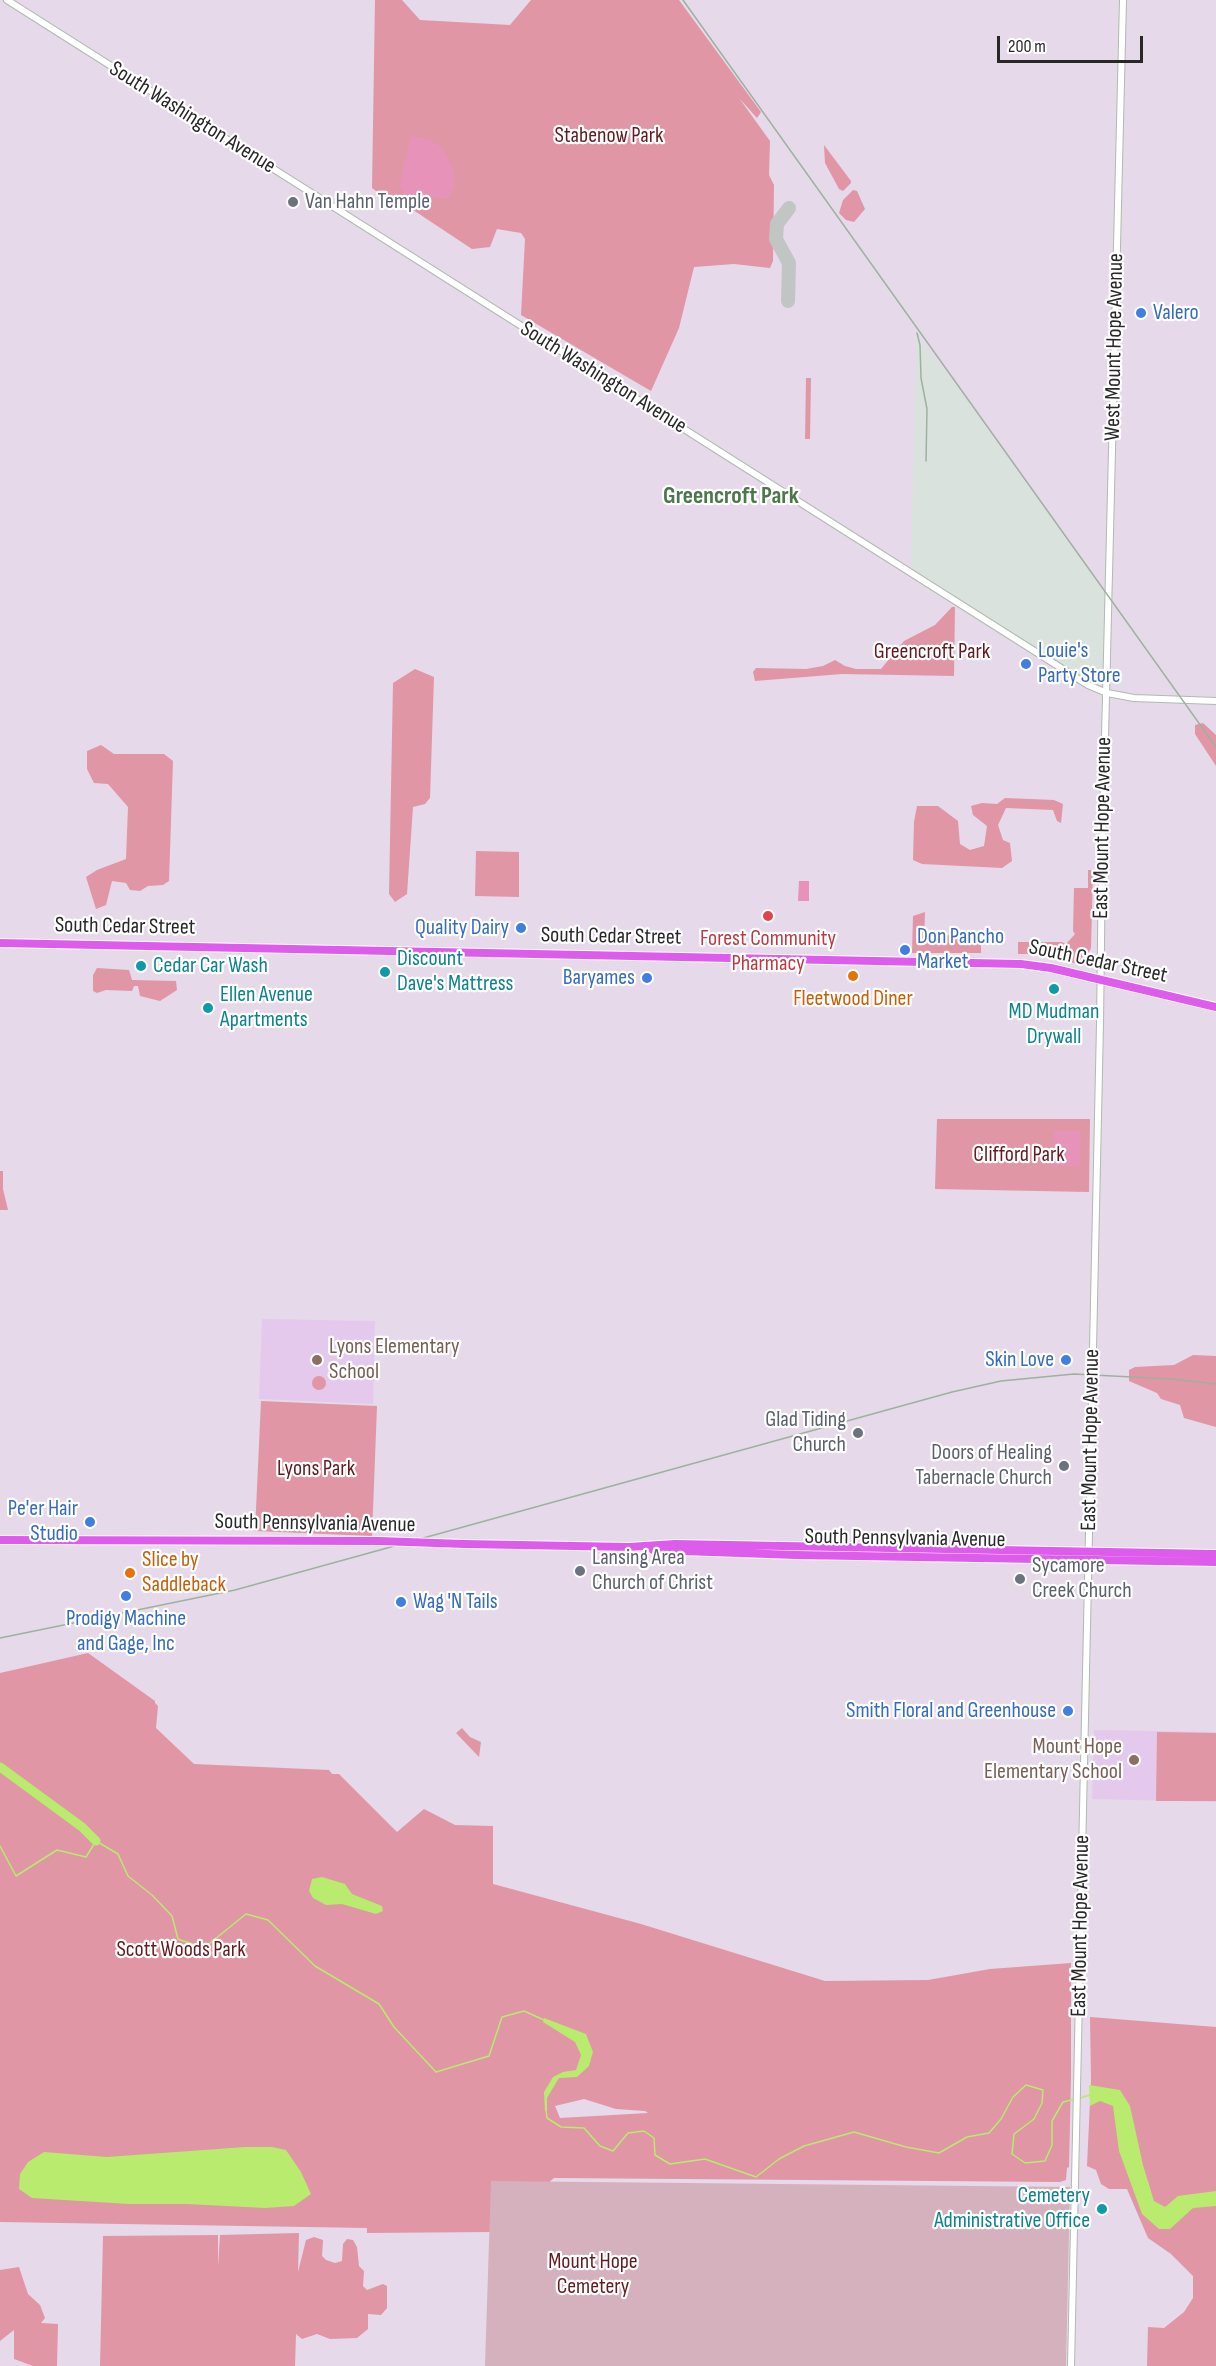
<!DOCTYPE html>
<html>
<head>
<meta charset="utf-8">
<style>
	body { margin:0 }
	#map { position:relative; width:1216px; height:2366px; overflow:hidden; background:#e5d9ea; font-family:"Sofia Sans Condensed",sans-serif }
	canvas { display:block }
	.scale { position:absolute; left:997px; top:36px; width:146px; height:27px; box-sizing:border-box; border:3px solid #282828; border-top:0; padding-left:8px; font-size:18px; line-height:21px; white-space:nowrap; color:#282828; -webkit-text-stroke:4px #fff; paint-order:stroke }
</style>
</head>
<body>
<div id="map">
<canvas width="1216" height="2366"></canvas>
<div class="scale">200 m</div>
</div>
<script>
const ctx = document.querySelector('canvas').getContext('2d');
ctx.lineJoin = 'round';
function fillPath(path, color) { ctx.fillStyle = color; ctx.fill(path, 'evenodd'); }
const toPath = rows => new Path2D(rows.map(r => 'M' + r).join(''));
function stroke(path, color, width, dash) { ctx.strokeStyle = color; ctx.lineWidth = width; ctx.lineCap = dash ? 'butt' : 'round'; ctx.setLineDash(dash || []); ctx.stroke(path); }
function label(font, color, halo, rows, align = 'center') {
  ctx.font = font + ' "Sofia Sans Condensed",sans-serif'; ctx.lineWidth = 4.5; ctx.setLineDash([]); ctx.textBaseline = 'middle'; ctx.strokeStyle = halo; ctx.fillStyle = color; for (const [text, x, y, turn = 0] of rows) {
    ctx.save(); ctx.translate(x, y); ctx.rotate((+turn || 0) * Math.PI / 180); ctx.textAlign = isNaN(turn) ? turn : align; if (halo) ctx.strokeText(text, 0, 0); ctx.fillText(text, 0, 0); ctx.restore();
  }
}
fillPath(toPath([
	[916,335,960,391,1104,592,1102,676,1099,681,1093,681,1077,674,911,568]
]), '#dae2de');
fillPath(toPath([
	[262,1319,375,1321,373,1404,259,1399],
	[1094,1730,1216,1732,1216,1802,1092,1799]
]), '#e5c9ec');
fillPath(toPath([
	[375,0,402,0,420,20,510,25,531,0,679,0,761,112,757,118,739,98,770,141,769,175,774,185,773,261,770,268,734,264,694,267,679,328,651,391,521,315,525,239,521,233,497,229,490,247,472,249,398,200,394,205,372,188],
	[824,145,851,181,851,183,843,191,839,189,825,163],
	[853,190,857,191,865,209,854,222,846,220,839,213,843,200],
	[806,378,811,378,810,439,805,439],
	[952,607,955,607,954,676,842,674,755,681,753,672,756,668,806,669,823,666,835,660,845,666,856,669,881,669,904,641,935,625],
	[415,669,434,677,430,798,425,804,413,807,407,894,395,902,389,894,393,683],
	[1203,723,1216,735,1216,766,1195,734,1195,725],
	[101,745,114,754,164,754,173,761,169,881,163,885,148,886,140,891,130,890,126,883,112,881,106,905,96,909,86,877,97,870,126,859,128,807,108,784,94,783,87,769,87,751],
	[1005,798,1054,800,1063,804,1061,823,1057,821,1053,810,1006,808,998,825,1003,840,1010,843,1012,861,1002,868,922,864,913,860,914,822,917,806,938,806,958,821,960,844,970,850,984,846,987,826,973,815,971,806,982,803,997,804],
	[476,851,519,852,519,897,475,896],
	[1088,870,1093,870,1091,948,1082,965,1037,954,1018,954,1018,942,1062,942,1066,944,1075,934,1073,931,1074,888,1088,888],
	[925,912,924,941,943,941,943,935,963,936,964,942,981,942,981,953,912,953,913,916],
	[97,968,129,970,132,980,176,981,177,990,160,1001,140,996,138,986,134,986,132,991,106,990,97,993,93,991,93,975],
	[937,1119,1090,1119,1089,1192,935,1189],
	[0,1171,3,1171,3,1189,8,1210,0,1210],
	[1193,1355,1216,1356,1216,1427,1184,1418,1180,1405,1161,1399,1157,1393,1129,1381,1129,1370,1135,1367,1174,1365],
	'312 1383a7 7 0 1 1 14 0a7 7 0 1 1-14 0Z',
	[261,1401,377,1406,372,1536,255,1531],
	[88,1653,155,1701,155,1703,158,1706,156,1728,194,1764,329,1770,332,1774,339,1774,397,1832,424,1809,455,1825,493,1826,493,1884,641,1924,825,1981,928,1980,990,1969,1071,1963,1071,2077,1069,2167,1067,2168,1066,2180,1060,2182,554,2178,497,2227,490,2227,490,2232,367,2233,367,2228,0,2222,0,1673],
	[584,2099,616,2109,645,2111,648,2113,560,2118,555,2106],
	[462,1728,470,1737,481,1742,479,1757,456,1733],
	[1157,1732,1216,1733,1216,1801,1156,1801],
	[1090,2017,1216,2027,1216,2366,1147,2366,1148,2327,1164,2328,1184,2312,1193,2298,1193,2276,1171,2254,1148,2238,1127,2189,1109,2189,1101,2184,1096,2170,1087,2166,1091,2080],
	[299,2233,298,2272,306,2240,314,2237,323,2240,322,2256,326,2260,335,2263,342,2261,343,2244,347,2239,353,2240,357,2247,359,2266,364,2271,363,2286,367,2290,383,2284,387,2286,387,2308,381,2315,368,2314,368,2329,357,2338,330,2339,317,2334,302,2339,296,2334,295,2366,100,2366,103,2236,218,2235,218,2267,220,2235],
	[19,2267,28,2294,40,2305,45,2318,41,2323,58,2324,57,2366,33,2366,14,2359,14,2330,0,2341,0,2270]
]), '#e096a5');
fillPath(toPath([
	[491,2181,1070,2187,1066,2366,485,2366]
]), '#d4b1bd');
fillPath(toPath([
	[411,136,429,139,443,148,453,169,455,185,448,199,405,194,399,186],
	[799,881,809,881,809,901,798,901],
	[1054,1131,1081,1131,1080,1166,1053,1166]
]), '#e792b8');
fillPath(toPath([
	[322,1877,345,1884,352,1894,382,1906,383,1911,376,1914,342,1904,326,1905,313,1898,309,1891,312,1879],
	[544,2018,586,2034,593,2052,589,2066,577,2077,559,2078,547,2098,547,2110,545,2111,544,2092,553,2077,563,2072,576,2070,581,2055,575,2042,543,2022],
	[1089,2085,1120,2090,1130,2106,1143,2165,1154,2201,1165,2207,1178,2196,1216,2191,1216,2206,1193,2208,1170,2229,1159,2229,1142,2214,1119,2151,1113,2106,1100,2101,1090,2106],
	[245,2147,272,2147,286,2150,301,2172,311,2194,294,2206,265,2208,187,2204,129,2204,32,2198,19,2189,20,2174,28,2162,44,2152,107,2157]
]), '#b8eb6e');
stroke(toPath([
	[0,1846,16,1876,57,1850,86,1857,96,1841,118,1854,128,1876,152,1895,172,1916,178,1939,204,1948,246,1914,268,1920,315,1966,379,2004,394,2027,436,2072,489,2056,502,2017,524,2011,544,2020],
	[1080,2098,1090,2095],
	[546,2110,547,2118,561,2127,584,2128,600,2146,613,2151,628,2133,644,2131,654,2138,655,2155,670,2164,705,2159,756,2177,779,2159,804,2146,854,2132,906,2147,939,2153,967,2137,989,2133,1001,2119,1013,2097,1026,2085,1043,2090,1042,2103,1034,2119,1014,2134,1012,2154,1025,2163,1045,2161,1052,2145,1052,2121,1063,2102,1075,2099]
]), '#b8eb6e', 1.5);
stroke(toPath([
	[0,1767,82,1827,96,1841]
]), '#b8eb6e', 9);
stroke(toPath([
	[788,301,789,263,776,239,777,224,789,208]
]), '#c1c6c4', 14);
const minor = toPath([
	[7,0,1088,685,1107,693,1134,698,1216,701],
	[1071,2366,1100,1024,1102,860,1123,0]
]);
const major = toPath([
	[0,943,1021,964,1051,968,1216,1007],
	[0,1540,379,1541],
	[464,1544,629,1547,675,1544,1216,1554],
	[653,1550,796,1555,1216,1562]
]);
stroke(minor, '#aebcae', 8);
stroke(major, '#fff', 10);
stroke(minor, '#fff', 6);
stroke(major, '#de5cec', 8);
stroke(toPath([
	[683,0,1216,747],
	[917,333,920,345,921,378,927,409,926,461],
	[0,1638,235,1590,952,1392,1001,1381,1074,1374,1171,1379,1216,1384]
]), '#9db29d', 1.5);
const majorBridge = toPath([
	[379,1541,464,1544]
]);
stroke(majorBridge, '#fff', 10, []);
stroke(majorBridge, '#de5cec', 8);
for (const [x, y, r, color] of [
	[293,202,6,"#6b7280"],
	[1141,313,6,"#3f7fe0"],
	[1026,664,6,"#3f7fe0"],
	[768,916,6,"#e0444e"],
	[521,928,6,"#3f7fe0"],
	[905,950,6,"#3f7fe0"],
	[141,966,6,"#0f9aa8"],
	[385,972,6,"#0f9aa8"],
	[853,976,6,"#e8710a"],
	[647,978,6,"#3f7fe0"],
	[1054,989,6,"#0f9aa8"],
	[208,1008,6,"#0f9aa8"],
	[317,1360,6,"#8d6e63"],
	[1066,1360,6,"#3f7fe0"],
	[858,1433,6,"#6b7280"],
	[1064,1466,6,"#6b7280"],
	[90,1522,6,"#3f7fe0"],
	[580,1571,6,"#6b7280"],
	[130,1573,6,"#e8710a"],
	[1020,1579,6,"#6b7280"],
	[126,1596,6,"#3f7fe0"],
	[401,1602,6,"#3f7fe0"],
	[1068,1711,6,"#3f7fe0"],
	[1134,1760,6,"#8d6e63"],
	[1102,2209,6,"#0f9aa8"]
]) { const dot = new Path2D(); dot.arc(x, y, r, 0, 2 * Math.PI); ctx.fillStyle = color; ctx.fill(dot); stroke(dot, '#fff', 2); }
label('22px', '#282828', '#fff', [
	["South Washington Avenue",192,118,32],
	["West Mount Hope Avenue",1115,347,-89],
	["South Washington Avenue",603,378,32],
	["East Mount Hope Avenue",1103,828,-89],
	["South Cedar Street",125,927,1],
	["South Cedar Street",611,937,1],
	["South Cedar Street",1098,962,12],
	["East Mount Hope Avenue",1091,1440,-89],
	["South Pennsylvania Avenue",315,1524,1],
	["South Pennsylvania Avenue",905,1539,1],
	["East Mount Hope Avenue",1081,1926,-89]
]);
label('22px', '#621b20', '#fff', [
	["Stabenow Park",609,136],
	["Greencroft Park",932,652],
	["Clifford Park",1019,1155],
	["Lyons Park",316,1469],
	["Scott Woods Park",181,1950],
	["Mount Hope",593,2262],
	["Cemetery",593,2287]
]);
label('22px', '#5b616d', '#fff', [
	["Van Hahn Temple",305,202],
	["Glad Tiding",846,1420,"right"],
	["Church",846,1445,"right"],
	["Doors of Healing",1052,1453,"right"],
	["Tabernacle Church",1052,1478,"right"],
	["Lansing Area",592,1558],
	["Church of Christ",592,1583],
	["Sycamore",1032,1566],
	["Creek Church",1032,1591]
], 'left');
label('22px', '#366cbe', '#fff', [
	["Valero",1153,313,"left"],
	["Louie's",1038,651,"left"],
	["Party Store",1038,676,"left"],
	["Quality Dairy",509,928],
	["Don Pancho",917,937,"left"],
	["Market",917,962,"left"],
	["Baryames",635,978],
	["Skin Love",1054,1360],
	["Pe'er Hair",78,1509],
	["Studio",78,1534],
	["Wag 'N Tails",413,1602,"left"],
	["Prodigy Machine",126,1619,"center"],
	["and Gage, Inc",126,1644,"center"],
	["Smith Floral and Greenhouse",1056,1711]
], 'right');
label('22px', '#be3a42', '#fff', [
	["Forest Community",768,939],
	["Pharmacy",768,964]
]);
label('22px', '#0d838f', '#fff', [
	["Discount",397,959],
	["Dave's Mattress",397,984],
	["Cedar Car Wash",153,966],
	["Ellen Avenue",220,995],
	["Apartments",220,1020],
	["MD Mudman",1054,1012,"center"],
	["Drywall",1054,1037,"center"],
	["Cemetery",1090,2196,"right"],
	["Administrative Office",1090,2221,"right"]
], 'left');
label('22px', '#c56008', '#fff', [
	["Fleetwood Diner",853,999],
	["Slice by",142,1560,"left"],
	["Saddleback",142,1585,"left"]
]);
label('22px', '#785e54', '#fff', [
	["Lyons Elementary",329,1347],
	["School",329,1372],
	["Mount Hope",1122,1747,"right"],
	["Elementary School",1122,1772,"right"]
], 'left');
label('bold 24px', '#4c774a', '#fff', [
	["Greencroft Park",731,497]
]);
</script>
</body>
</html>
